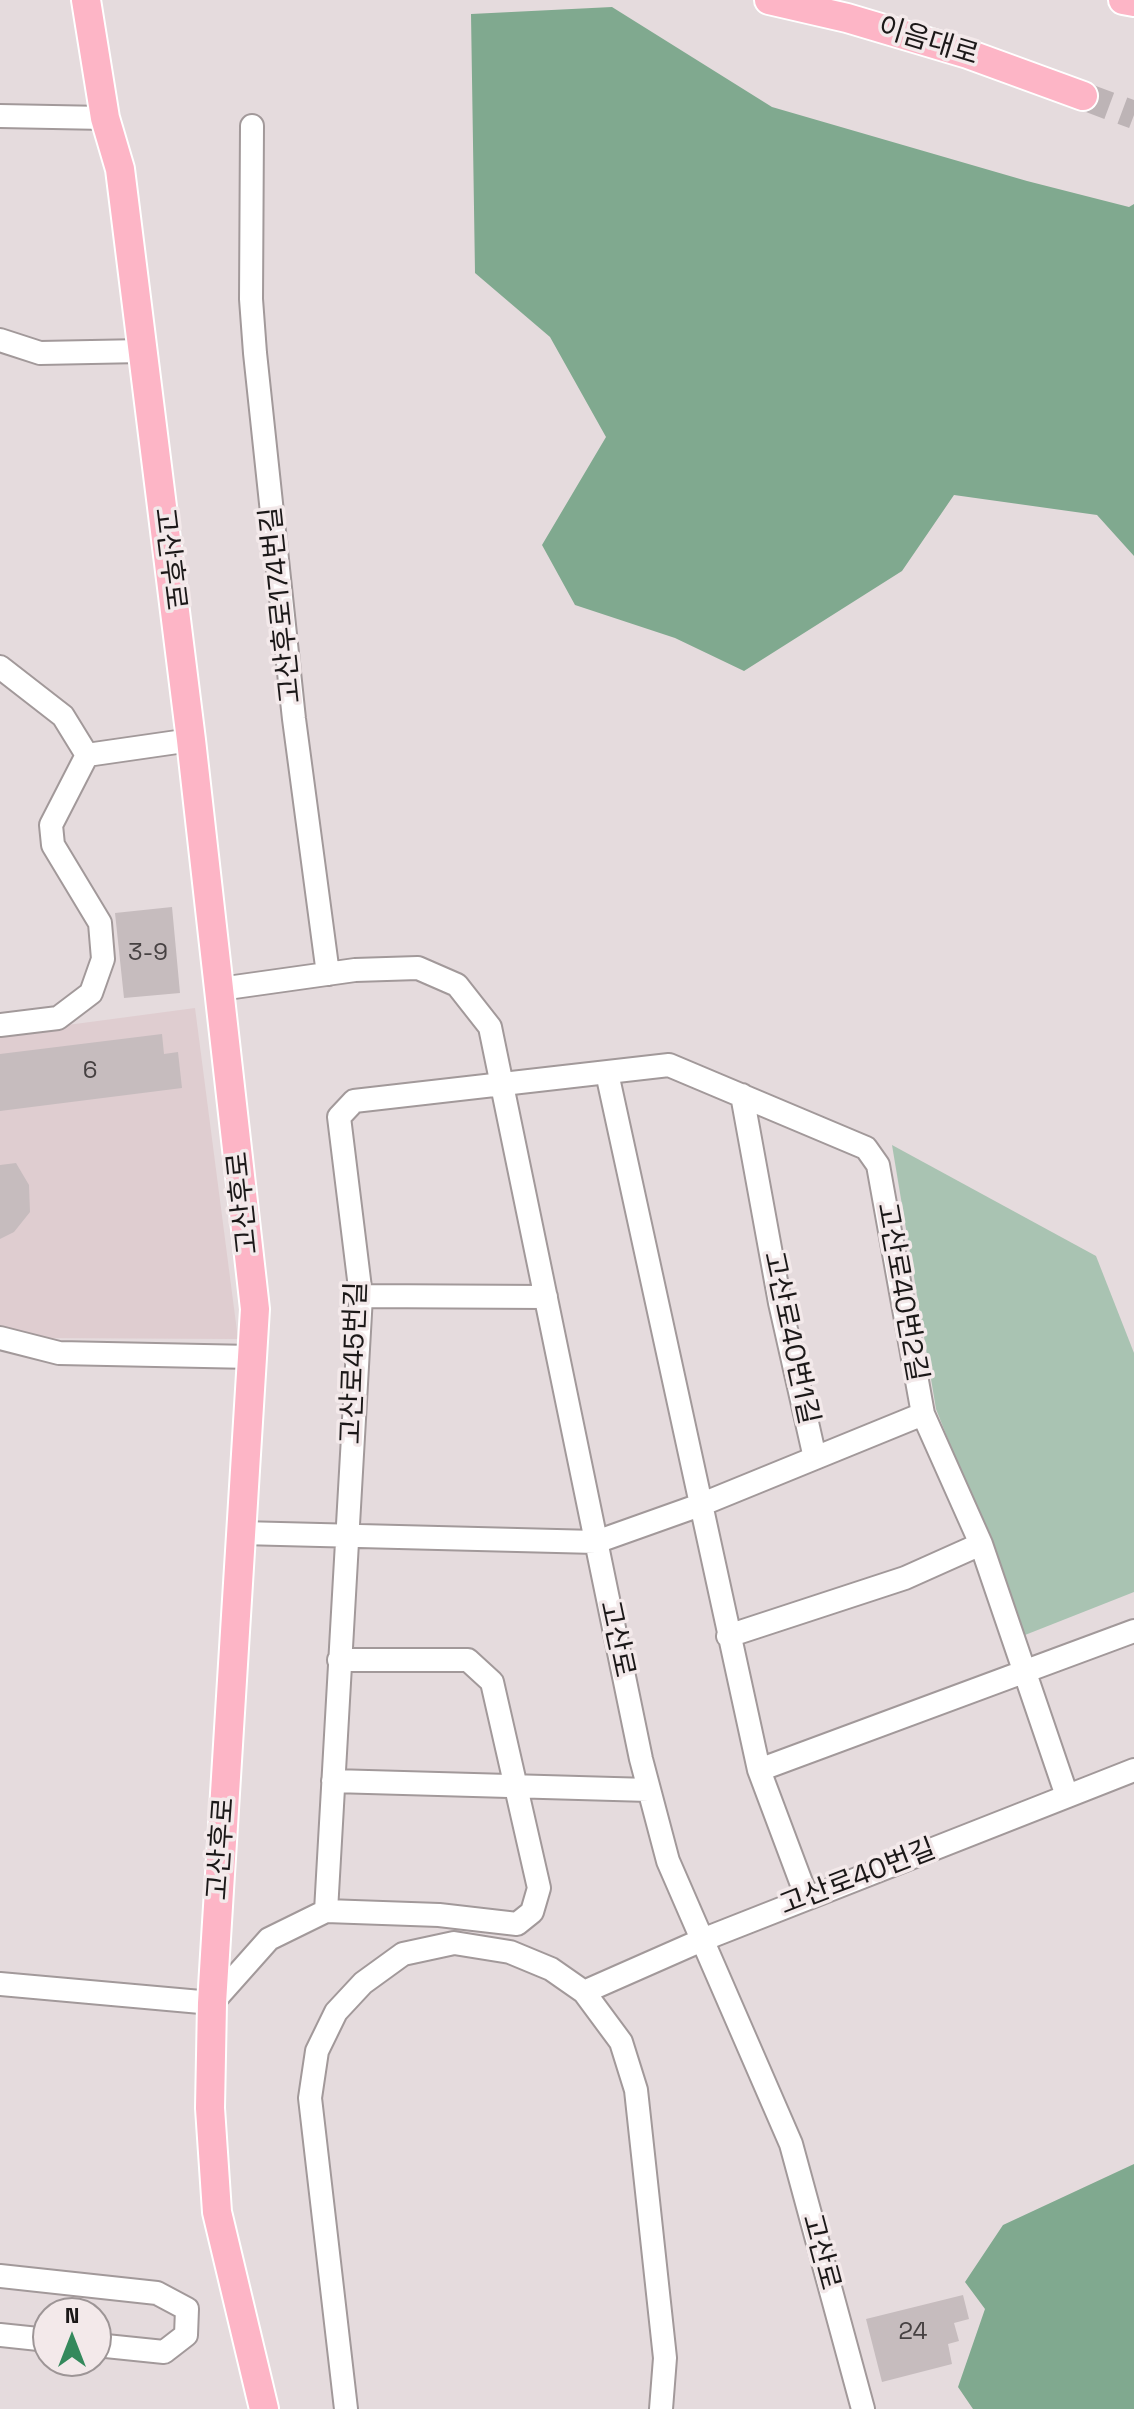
<!DOCTYPE html>
<html>
<head>
<meta charset="utf-8">
<style>
	body { margin:0 }
	#map { position:relative; width:1134px; height:2409px; overflow:hidden; background:#e5dbdd; font-family:"Space Grotesk",sans-serif }
	canvas { display:block }
	.north { position:absolute; left:32px; top:2297px; width:80px; height:80px; box-sizing:border-box; background:#f3e9ea; border:2px solid #9d9596; border-radius:50%; rotate:0deg; font-size:22px; font-weight:700; line-height:32px; text-align:center; color:#1b1818 }
	.north::after { content:''; display:block; margin:auto; width:28px; height:36px; background:#34895c; clip-path:polygon(50% 0,100% 100%,50% 72%,0 100%) }
</style>
</head>
<body>
<div id="map">
<canvas width="1134" height="2409"></canvas>
<div class="north">N</div>
</div>
<script>
const ctx = document.querySelector('canvas').getContext('2d');
ctx.lineJoin = 'round';
function fillPath(path, color) { ctx.fillStyle = color; ctx.fill(path, 'evenodd'); }
const toPath = rows => new Path2D(rows.map(r => 'M' + r).join(''));
function stroke(path, color, width, dash) { ctx.strokeStyle = color; ctx.lineWidth = width; ctx.lineCap = dash ? 'butt' : 'round'; ctx.setLineDash(dash || []); ctx.stroke(path); }
function label(font, color, halo, rows, align = 'center') {
  ctx.font = font + ' "Space Grotesk","Noto Sans KR",sans-serif'; ctx.lineWidth = 7; ctx.setLineDash([]); ctx.textBaseline = 'middle'; ctx.strokeStyle = halo; ctx.fillStyle = color; for (const [text, x, y, turn = 0] of rows) {
    ctx.save(); ctx.translate(x, y); ctx.rotate((+turn || 0) * Math.PI / 180); ctx.textAlign = isNaN(turn) ? turn : align; if (halo) ctx.strokeText(text, 0, 0); ctx.fillText(text, 0, 0); ctx.restore();
  }
}
fillPath(toPath([
	[195,1008,238,1339,30,1338,0,1328,0,1034]
]), '#dfcdd0');
fillPath(toPath([
	[892,1145,1096,1256,1134,1353,1134,1592,1025,1635,936,1409]
]), '#a9c3b2');
fillPath(toPath([
	[612,7,772,107,1027,181,1129,207,1134,204,1134,556,1097,515,954,495,902,571,744,671,675,638,575,605,542,545,606,437,550,337,475,273,471,14],
	[1134,2164,1134,2409,973,2409,958,2387,985,2309,965,2282,1003,2225]
]), '#80a98f');
fillPath(toPath([
	[172,907,180,993,124,998,115,913],
	[162,1034,164,1054,178,1052,182,1088,0,1111,0,1054],
	[16,1163,29,1185,30,1212,14,1232,0,1239,0,1165],
	[963,2295,969,2319,954,2323,959,2341,948,2344,952,2364,882,2382,866,2319]
]), '#c6bcbe');
stroke(toPath([
	[1083,96,1134,115]
]), '#bdb4b6', 28, [28, 14]);
const minor = toPath([
	[0,116,105,118],
	[252,126,251,299,255,353,294,719,328,974],
	[0,340,40,353,143,351],
	[0,667,63,716,87,755,191,740],
	[220,989,355,970,418,968,457,985,490,1027,641,1759,668,1861,791,2144,863,2409],
	[0,1025,58,1018,91,993,103,959,100,923,53,845,51,825,87,755],
	[607,1073,759,1770,807,1898],
	[742,1095,780,1303,815,1458],
	[361,1296,546,1297],
	[0,1338,59,1353,252,1357],
	[241,1533,596,1542,700,1505,923,1414],
	[728,1636,905,1578,981,1544],
	[759,1770,1134,1631],
	[333,1781,649,1790],
	[326,1911,361,1296,339,1117,354,1101,669,1065,866,1148,878,1165,923,1414,981,1544,1067,1796],
	[0,1984,212,2003,269,1939,326,1911,439,1915,517,1924,532,1912,539,1888,492,1682,468,1660,339,1660],
	[584,1992,702,1940,1134,1770],
	[0,2276,157,2293,187,2309,186,2335,164,2352,96,2345],
	[0,2335,48,2340],
	[346,2409,310,2098,317,2051,336,2012,363,1983,403,1954,454,1943,510,1952,551,1969,584,1992,621,2042,636,2090,665,2358,661,2409]
]);
const major = toPath([
	[86,0,105,118,120,169,191,740,255,1309,212,2003,210,2108,217,2212,264,2409],
	[769,0,847,18,968,54,1083,96],
	[1123,0,1134,2]
]);
stroke(minor, '#a2999a', 26);
stroke(major, '#fff', 32);
stroke(minor, '#fff', 22);
stroke(major, '#fdb5c6', 28);
label('24px', '#464142', null, [
	["3-9",148,953],
	["6",90,1071],
	["24",913,2332]
]);
label('28px', '#1b1818', '#f3e9ea', [
	["이음대로",928,42,17],
	["고산후로",169,559,83],
	["고산후로174번길",282,605,-96],
	["고산후로",244,1203,-96],
	["고산로40번2길",901,1292,80],
	["고산로40번1길",790,1338,78],
	["고산로45번길",355,1363,-88],
	["고산로",616,1639,78],
	["고산후로",222,1849,-86],
	["고산로40번길",858,1878,-21],
	["고산로",820,2252,75]
]);
</script>
</body>
</html>
